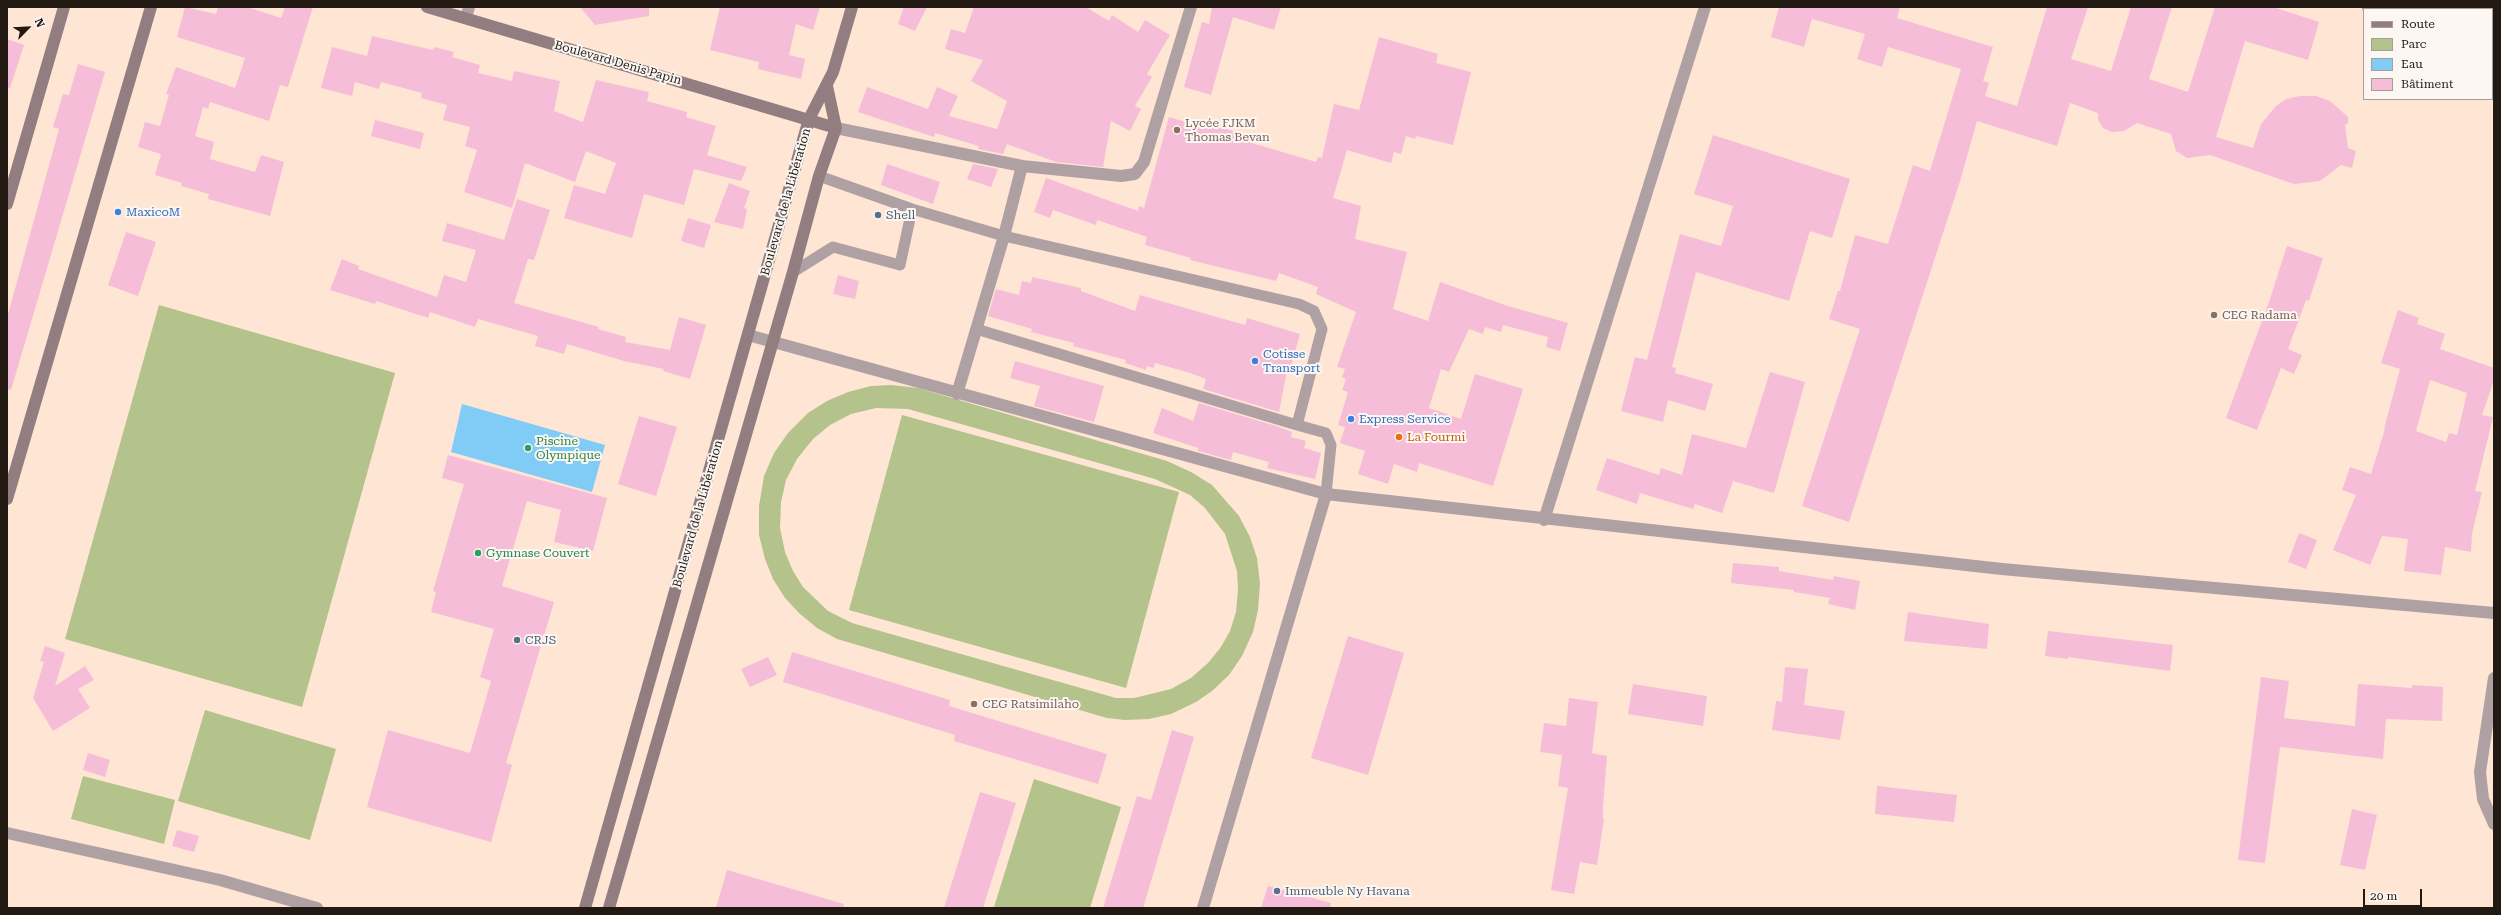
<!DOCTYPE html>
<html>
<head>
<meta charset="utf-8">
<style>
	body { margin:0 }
	#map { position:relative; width:2501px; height:915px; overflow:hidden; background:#ffe5d3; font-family:"Roboto Serif",serif }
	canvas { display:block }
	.frame { position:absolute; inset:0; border:8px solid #221913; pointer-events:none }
	.legend { position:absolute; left:2363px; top:8px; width:130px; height:92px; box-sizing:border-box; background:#fcf7f3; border:1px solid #a59e99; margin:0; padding:5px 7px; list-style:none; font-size:12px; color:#221913 }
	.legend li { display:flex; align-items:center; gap:8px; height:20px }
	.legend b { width:20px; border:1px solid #a59e99 }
	.north { position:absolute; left:8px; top:8px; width:40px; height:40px; -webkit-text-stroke:3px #fcf7f3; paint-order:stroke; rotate:66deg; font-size:11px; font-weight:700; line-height:16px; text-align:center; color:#221913 }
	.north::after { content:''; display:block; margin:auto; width:14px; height:18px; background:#221913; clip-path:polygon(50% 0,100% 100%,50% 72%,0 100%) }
	.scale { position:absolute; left:2363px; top:889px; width:59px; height:18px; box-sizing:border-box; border:2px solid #221913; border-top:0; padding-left:5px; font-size:12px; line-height:14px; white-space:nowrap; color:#221913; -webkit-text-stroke:3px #fcf7f3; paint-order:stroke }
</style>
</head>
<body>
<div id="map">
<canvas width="2501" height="915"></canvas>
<div class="frame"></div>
<ul class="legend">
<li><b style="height:5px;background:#927e81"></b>Route</li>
<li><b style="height:11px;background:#b3c38b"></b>Parc</li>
<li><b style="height:11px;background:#80ccf7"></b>Eau</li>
<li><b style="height:11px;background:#f5bdd8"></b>Bâtiment</li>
</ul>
<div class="north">N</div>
<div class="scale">20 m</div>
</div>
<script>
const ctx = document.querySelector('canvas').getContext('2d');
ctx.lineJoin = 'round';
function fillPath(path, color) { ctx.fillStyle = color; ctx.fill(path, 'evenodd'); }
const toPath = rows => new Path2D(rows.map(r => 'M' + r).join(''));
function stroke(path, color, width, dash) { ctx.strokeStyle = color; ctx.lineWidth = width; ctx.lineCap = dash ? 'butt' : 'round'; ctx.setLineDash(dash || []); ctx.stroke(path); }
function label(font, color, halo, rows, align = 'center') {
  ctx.font = font + ' "Roboto Serif",serif'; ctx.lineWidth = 4; ctx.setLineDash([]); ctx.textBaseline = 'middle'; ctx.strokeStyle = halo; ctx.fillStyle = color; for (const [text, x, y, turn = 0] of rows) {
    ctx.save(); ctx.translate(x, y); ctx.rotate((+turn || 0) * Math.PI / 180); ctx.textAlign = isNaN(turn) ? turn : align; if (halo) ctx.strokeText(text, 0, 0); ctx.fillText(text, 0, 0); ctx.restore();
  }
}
fillPath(toPath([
	[159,305,395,373,302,707,65,639],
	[891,385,918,388,1167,461,1191,472,1212,485,1239,516,1250,537,1257,558,1260,584,1258,610,1253,632,1242,656,1229,675,1212,691,1196,702,1171,714,1149,719,1125,720,1107,718,837,639,817,628,799,613,785,598,773,579,765,559,759,535,759,506,764,476,774,453,788,433,808,413,827,401,848,392,871,386],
	[876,408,908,409,1155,479,1190,495,1205,508,1225,534,1237,571,1238,590,1236,612,1230,631,1221,647,1208,663,1191,678,1171,689,1134,698,1116,698,852,623,828,611,803,587,793,571,785,552,780,528,781,502,786,480,797,459,813,439,830,425,851,414],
	[902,415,1179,492,1126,688,849,610],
	[205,710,336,749,310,840,178,801],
	[83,776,175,800,164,844,71,819],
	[1034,779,1121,807,1090,908,994,907]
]), '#b3c38b');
fillPath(toPath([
	[462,404,605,445,592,492,451,452]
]), '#80ccf7');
fillPath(toPath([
	[185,7,216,14,218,7,247,7,281,18,285,7,313,7,288,87,280,85,269,121,210,102,208,109,203,107,195,136,214,142,210,159,255,172,261,155,284,162,270,216,208,199,209,194,181,186,182,183,155,175,161,154,138,147,145,122,160,126,169,95,166,94,176,67,235,88,245,58,177,37],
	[580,7,649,7,649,16,595,25],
	[720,7,820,7,813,30,796,24,789,55,805,59,801,79,758,69,759,62,710,50],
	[904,7,927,7,915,31,898,24],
	[974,7,1086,7,1109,21,1112,15,1138,32,1145,20,1170,35,1147,74,1152,77,1135,106,1141,109,1130,131,1111,121,1103,167,1056,162,1007,144,1003,154,978,149,979,146,935,133,934,137,858,112,867,87,928,109,937,87,958,96,949,116,997,129,1007,101,971,81,983,60,945,49,951,29,965,33],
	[1212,7,1281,7,1274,30,1233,17,1211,95,1184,87,1202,22,1209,24],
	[1779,7,1900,7,1897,18,1993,47,1983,81,1989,83,1985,96,2017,106,2047,7,2088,7,2071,59,2111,71,2131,7,2172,7,2149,79,2188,92,2215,7,2273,7,2319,22,2308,60,2245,41,2216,137,2253,148,2261,124,2276,106,2286,99,2300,96,2316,96,2330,101,2348,117,2348,123,2345,125,2348,148,2356,151,2352,168,2341,165,2320,181,2294,184,2210,155,2187,158,2176,151,2171,134,2137,123,2124,131,2112,132,2103,128,2098,120,2098,113,2070,103,2057,146,1977,121,1960,181,1849,522,1802,506,1860,329,1829,319,1838,291,1840,291,1855,235,1888,244,1913,165,1930,171,1961,69,1888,47,1882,67,1857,59,1865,34,1812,19,1804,47,1771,37],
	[372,36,433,50,434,47,454,52,452,57,480,65,478,73,512,81,514,71,560,81,554,111,583,122,596,80,649,92,647,101,687,112,686,117,716,126,707,155,747,167,741,181,694,169,684,205,644,194,632,238,564,218,574,185,605,194,616,163,586,151,575,182,525,163,512,208,464,192,477,150,465,146,470,127,443,120,447,105,421,98,422,93,381,82,379,89,355,82,352,96,321,88,332,47,367,56],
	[1379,37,1438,54,1436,63,1471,72,1453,145,1416,136,1415,139,1406,136,1401,154,1394,152,1391,163,1347,150,1333,198,1361,206,1355,239,1407,252,1393,309,1428,321,1440,282,1508,306,1568,323,1560,351,1546,347,1548,337,1503,325,1501,332,1485,327,1483,334,1469,329,1449,372,1441,369,1429,408,1461,419,1475,374,1523,389,1493,486,1419,463,1417,472,1394,464,1388,484,1358,474,1365,451,1340,443,1345,427,1338,425,1348,392,1342,390,1346,379,1342,377,1345,369,1337,367,1356,312,1316,294,1318,287,1279,273,1276,281,1190,260,1191,258,1145,245,1147,237,1097,220,1096,225,1053,210,1050,218,1034,212,1046,178,1138,211,1139,206,1144,208,1169,117,1199,126,1200,121,1236,132,1235,138,1316,162,1318,157,1322,158,1334,104,1359,110],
	[7,39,24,45,10,88,7,87],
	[78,64,105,72,11,390,7,389,7,318,59,129,53,127,63,94,69,95],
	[375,120,424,133,420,149,371,136],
	[1713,135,1850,179,1832,238,1810,231,1789,301,1696,272,1672,367,1676,368,1675,373,1713,384,1705,411,1668,400,1663,422,1621,411,1635,357,1647,360,1680,234,1721,246,1733,206,1694,194],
	[887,164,940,182,933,204,881,185],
	[973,164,998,169,991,187,967,179],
	[729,183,750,191,744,208,747,209,743,229,714,222],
	[517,199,550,210,534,260,528,259,514,303,599,327,598,329,626,337,625,342,670,350,679,317,706,325,690,379,663,371,664,369,624,361,567,344,564,354,535,346,538,336,478,319,475,327,430,312,428,318,376,301,375,304,330,290,342,259,359,266,358,269,437,297,444,275,466,282,476,250,442,241,447,223,504,240],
	[688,218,711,225,704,248,681,241],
	[126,232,156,242,138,296,108,285],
	[2287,246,2323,258,2309,301,2306,300,2288,349,2302,355,2294,374,2281,368,2257,430,2226,418,2269,302],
	[838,275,859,281,855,299,833,294],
	[1032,277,1081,288,1081,291,1135,311,1140,295,1245,325,1247,318,1300,334,1291,366,1288,365,1279,412,1203,389,1206,379,1190,373,1155,363,1154,368,1147,366,1146,370,1125,363,1126,360,1073,346,1074,343,1031,332,1032,329,988,316,996,289,1019,295,1022,281,1031,283],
	[2398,310,2419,318,2417,324,2445,334,2440,349,2494,368,2494,380,2482,415,2493,417,2475,491,2482,492,2472,534,2471,552,2445,547,2441,575,2404,571,2408,539,2382,536,2370,565,2333,550,2356,495,2342,490,2350,467,2371,474,2385,429,2384,429,2400,369,2381,363],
	[2430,380,2467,393,2457,435,2449,433,2446,442,2416,431],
	[1015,361,1104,386,1094,422,1034,406,1040,386,1010,378],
	[1770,372,1805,382,1774,493,1733,481,1722,513,1695,504,1693,509,1640,493,1637,504,1596,490,1607,458,1659,475,1661,468,1682,475,1692,434,1746,448],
	[1199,403,1276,426,1292,432,1291,437,1306,441,1304,448,1321,453,1315,479,1267,468,1269,462,1233,452,1231,460,1198,451,1198,448,1153,433,1162,408,1193,421],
	[639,416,677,427,656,496,618,484],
	[448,455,607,498,593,551,554,542,561,510,527,501,502,586,554,602,506,763,512,765,491,842,367,807,388,730,470,753,491,681,480,677,494,629,431,612,436,592,433,591,464,484,442,478],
	[2299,533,2317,540,2306,569,2288,562],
	[1733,563,1779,567,1779,571,1833,580,1834,576,1860,581,1855,610,1828,604,1830,598,1794,592,1794,590,1731,583],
	[1908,612,1989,624,1987,649,1904,641],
	[2048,631,2173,645,2170,671,2068,657,2068,659,2045,656],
	[1348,636,1404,653,1368,775,1311,758],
	[45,646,65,653,55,686,85,666,94,680,78,689,90,708,53,731,33,698,44,662,40,661],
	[792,652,950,700,949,706,1107,754,1098,784,954,741,955,735,783,682],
	[768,657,777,675,750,687,741,669],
	[1785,667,1808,669,1804,705,1845,711,1840,740,1772,730,1776,701,1782,702],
	[2261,677,2289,681,2284,718,2355,726,2358,684,2412,688,2412,685,2443,687,2442,721,2386,719,2383,759,2280,747,2265,863,2238,860],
	[1633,684,1707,696,1703,726,1628,714],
	[1569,698,1598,702,1592,753,1607,756,1603,807,1603,819,1604,819,1597,865,1580,862,1574,894,1551,890,1568,788,1558,786,1562,755,1540,752,1544,723,1566,726],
	[1172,730,1194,737,1143,908,1103,908,1137,796,1151,800],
	[88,753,110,760,105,777,83,770],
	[1877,786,1957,795,1954,822,1875,814],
	[980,792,1016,803,983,908,944,908],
	[2352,809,2377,815,2365,870,2340,865],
	[177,830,199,836,194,852,172,846],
	[727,870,844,904,843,908,716,908],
	[1268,886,1331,903,1330,908,1261,908]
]), '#f5bdd8');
stroke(toPath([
	[819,176,912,209,1004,236,1299,304,1314,311,1322,329,1297,425,976,329],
	[793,272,833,247,900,265,912,209],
	[1297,425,1326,433,1331,445,1326,494]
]), '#afa1a3', 11);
stroke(toPath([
	[466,18,469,7],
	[836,128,1022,166,1121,176,1135,174,1144,162,1191,7],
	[748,335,1326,494,2002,569,2494,613],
	[957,394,1004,236,1022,166],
	[1544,520,1705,7],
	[2494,678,2480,772,2483,799,2494,824],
	[7,833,220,880,317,908],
	[1203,908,1326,494]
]), '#afa1a3', 12);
stroke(toPath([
	[427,7,836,128],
	[2368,7,2374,9],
	[2492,46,2494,47],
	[827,86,836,128],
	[7,204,64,7],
	[7,499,151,7],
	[585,908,809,119,833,72,852,7],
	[609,908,793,272,819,176,836,128]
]), '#927e81', 12);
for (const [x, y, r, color] of [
	[1177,130,4,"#8d6e63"],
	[118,212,4,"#3f7fe0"],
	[878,215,4,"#5c6f8a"],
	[2214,315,4,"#8d6e63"],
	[1255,361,4,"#3f7fe0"],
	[1351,419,4,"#3f7fe0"],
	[1399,437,4,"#e8710a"],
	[528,448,4,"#2e9e5b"],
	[478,553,4,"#2e9e5b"],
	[517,640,4,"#5c6f8a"],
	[974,704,4,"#8d6e63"],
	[1277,891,4,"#5c6f8a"]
]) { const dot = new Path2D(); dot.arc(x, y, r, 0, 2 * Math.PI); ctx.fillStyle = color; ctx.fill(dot); stroke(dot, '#fcf7f3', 1.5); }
label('12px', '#221913', '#fcf7f3', [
	["Boulevard Denis Papin",618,63,16],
	["Boulevard de la Libération",786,202,-74],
	["Boulevard de la Libération",698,514,-74]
]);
label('12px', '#785e54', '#fcf7f3', [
	["Lycée FJKM",1185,123],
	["Thomas Bevan",1185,137],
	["CEG Radama",2222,315],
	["CEG Ratsimilaho",982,704]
], 'left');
label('12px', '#366cbe', '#fcf7f3', [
	["MaxicoM",126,212],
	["Cotisse",1263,354],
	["Transport",1263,368],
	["Express Service",1359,419]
], 'left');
label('12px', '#4e5e75', '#fcf7f3', [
	["Shell",886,215],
	["CRJS",525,640],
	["Immeuble Ny Havana",1285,891]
], 'left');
label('12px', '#c56008', '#fcf7f3', [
	["La Fourmi",1407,437]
], 'left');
label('12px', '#27864d', '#fcf7f3', [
	["Piscine",536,441],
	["Olympique",536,455],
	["Gymnase Couvert",486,553]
], 'left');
</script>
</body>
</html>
